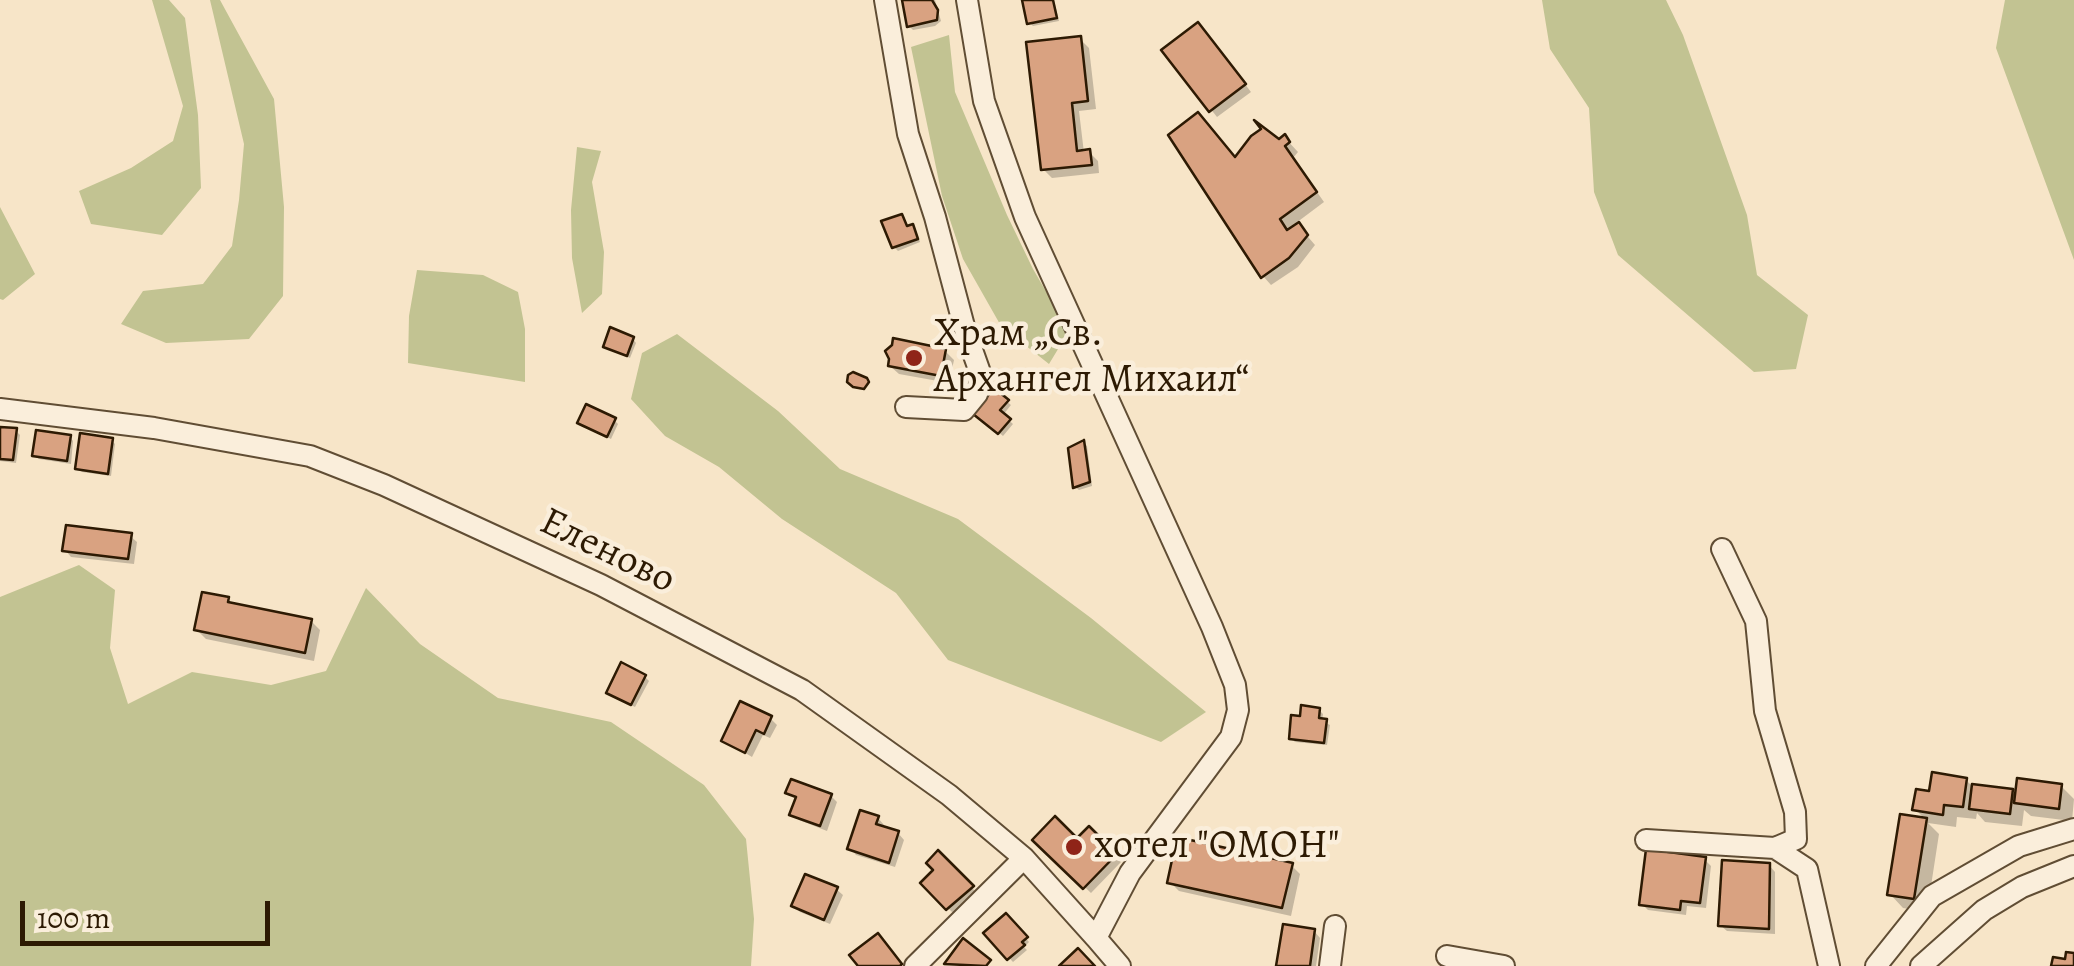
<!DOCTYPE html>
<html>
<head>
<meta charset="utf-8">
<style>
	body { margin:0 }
	#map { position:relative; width:2074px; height:966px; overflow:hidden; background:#f7e5c8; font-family:Alegreya,serif }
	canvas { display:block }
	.scale { position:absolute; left:20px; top:901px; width:250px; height:45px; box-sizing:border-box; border:5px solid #2d1a03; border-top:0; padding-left:12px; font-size:30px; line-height:35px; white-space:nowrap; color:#2d1a03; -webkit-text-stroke:8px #faeedb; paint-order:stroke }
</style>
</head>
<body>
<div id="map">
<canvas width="2074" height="966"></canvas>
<div class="scale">100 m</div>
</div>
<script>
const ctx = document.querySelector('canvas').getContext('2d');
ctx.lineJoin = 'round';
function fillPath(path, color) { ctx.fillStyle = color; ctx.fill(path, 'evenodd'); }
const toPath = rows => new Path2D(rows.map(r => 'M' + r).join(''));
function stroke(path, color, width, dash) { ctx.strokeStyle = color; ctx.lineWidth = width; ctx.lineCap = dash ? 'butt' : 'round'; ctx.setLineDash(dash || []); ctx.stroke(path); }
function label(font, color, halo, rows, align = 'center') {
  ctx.font = font + ' Alegreya,serif'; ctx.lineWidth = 9; ctx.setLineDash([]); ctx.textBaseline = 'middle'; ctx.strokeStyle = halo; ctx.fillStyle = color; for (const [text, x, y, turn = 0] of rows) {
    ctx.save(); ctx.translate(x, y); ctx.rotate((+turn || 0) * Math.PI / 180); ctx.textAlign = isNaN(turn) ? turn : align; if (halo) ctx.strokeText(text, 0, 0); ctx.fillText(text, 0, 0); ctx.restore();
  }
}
fillPath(toPath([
	[152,0,169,0,185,18,198,115,201,188,162,235,91,224,79,191,131,168,173,141,183,106],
	[210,0,220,0,274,99,284,207,283,296,249,339,166,343,121,324,143,291,203,284,232,246,239,200,244,144],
	[1542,0,1666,0,1683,35,1747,215,1757,275,1808,315,1796,369,1754,372,1618,255,1594,192,1589,108,1550,49],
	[2005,0,2074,0,2074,260,1996,48],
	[949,35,955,92,1007,215,1033,269,1069,331,1049,364,1001,326,963,259,942,196,911,47],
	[577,147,601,151,592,182,604,252,602,294,582,313,572,258,571,210],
	[0,207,35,274,3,300,0,299],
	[417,270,483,275,518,292,525,329,525,382,408,363,409,316],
	[677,334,778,411,840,469,958,519,1091,618,1206,712,1161,742,948,660,896,593,782,519,719,467,665,436,631,399,642,353],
	[79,565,115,590,110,648,128,704,192,672,271,685,326,671,366,588,420,644,498,698,611,722,704,785,746,839,754,919,751,966,0,966,0,597]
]), '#c2c392');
fillPath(toPath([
	[904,0,935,0,941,21,935,26,913,30,909,26],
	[1036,0,1054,0,1059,21,1033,26,1030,23],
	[1204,31,1251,92,1217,117,1164,50],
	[1080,39,1089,48,1096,109,1079,111,1084,153,1089,152,1098,161,1099,173,1052,178,1043,169],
	[1285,138,1298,152,1293,158,1324,202,1296,223,1315,245,1298,267,1271,285,1263,276,1236,160],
	[901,216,908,228,916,231,920,242,898,251,894,247],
	[633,339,636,343,630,358,606,346],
	[945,351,954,360,949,383,899,374,890,366],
	[995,392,1011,405,1003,415,1013,424,1003,436,977,414],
	[614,420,618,424,611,439,580,423],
	[0,429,16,431,20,435,16,463,0,461],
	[70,437,73,441,71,464,39,459,35,456],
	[111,440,115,444,111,476,82,472,78,468],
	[1084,443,1087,446,1092,486,1079,490,1075,487],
	[130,536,137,542,134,564,71,557,65,550],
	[228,599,234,606,311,621,320,630,314,661,206,639,197,630],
	[645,677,649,681,635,707,613,696],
	[1319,710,1323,714,1322,721,1330,725,1327,745,1295,742,1291,738,1302,719],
	[770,718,777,725,770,738,763,735,752,757,724,740],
	[1966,780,1972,786,2011,791,2018,798,2061,786,2074,799,2072,821,2031,816,2024,810,2022,826,1985,822,1977,813,1976,819,1957,817,1956,827,1928,823,1939,834,1927,912,1903,908,1890,894,1902,817,1927,821,1915,809,1931,794],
	[788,793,831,796,837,802,827,831,799,820,792,814,797,800],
	[878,818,884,825,883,828,898,833,904,840,895,867,856,855,850,848],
	[1089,830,1121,862,1091,893,1036,840,1077,842],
	[938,854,978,894,954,914,923,883,937,870],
	[1704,859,1711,866,1706,908,1687,906,1686,915,1648,910,1642,904],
	[1291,865,1300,874,1291,916,1179,891,1170,882],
	[1769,865,1775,872,1775,934,1727,931,1720,925],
	[836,889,843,895,830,924,800,912,794,906],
	[1006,916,1029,942,1024,947,1027,950,1013,962,986,934],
	[1314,931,1320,938,1316,966,1279,966]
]), '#0003');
const building = toPath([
	[902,0,932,0,938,10,937,20,907,27,902,0],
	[1022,0,1053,0,1057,18,1027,24,1022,0],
	[1198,22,1246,84,1209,112,1161,50,1198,22],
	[1081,36,1088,101,1072,103,1077,151,1090,149,1092,165,1041,170,1026,42,1081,36],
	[1198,112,1235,157,1251,136,1261,129,1254,120,1279,139,1285,134,1290,142,1285,146,1317,192,1280,219,1287,230,1299,222,1308,235,1289,258,1261,278,1168,135,1198,112],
	[902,214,907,226,913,224,918,239,892,248,881,221,902,214],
	[610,327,634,337,627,356,603,347,610,327],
	[893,338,946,349,941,376,888,366,889,359,885,351,892,345,893,338],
	[853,372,867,378,869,382,864,389,853,387,847,382,848,375,853,372],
	[994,388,1009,400,1000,410,1011,419,998,434,973,414,994,388],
	[586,404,616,418,607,437,577,423,586,404],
	[0,427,17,428,13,460,0,459,0,427],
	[36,430,71,435,67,461,32,456,36,430],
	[80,433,113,438,108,474,75,469,80,433],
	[1084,440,1090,482,1073,488,1068,448,1084,440],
	[66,525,132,533,128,559,62,551,66,525],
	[202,592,229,597,228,602,312,619,305,653,194,630,202,592],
	[621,662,646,675,631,705,606,693,621,662],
	[740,701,772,716,764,734,756,730,745,753,721,741,740,701],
	[1301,705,1320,708,1319,718,1327,719,1324,743,1289,739,1291,715,1300,716,1301,705],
	[1932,772,1967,778,1963,807,1944,805,1943,815,1912,810,1916,789,1929,791,1932,772],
	[2017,778,2062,784,2059,809,2014,803,2017,778],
	[791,779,832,794,820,826,789,815,796,797,785,793,791,779],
	[1972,784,2013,789,2010,814,1969,809,1972,784],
	[860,810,879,816,876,824,899,831,889,863,847,849,860,810],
	[1900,814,1927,818,1914,899,1887,895,1900,814],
	[1055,816,1077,838,1089,826,1117,854,1083,889,1032,840,1055,816],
	[1177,837,1293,863,1282,908,1167,883,1177,837],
	[1646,849,1706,857,1700,903,1681,901,1680,910,1639,905,1646,849],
	[938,850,974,886,946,910,920,883,933,870,926,863,938,850],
	[1722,860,1770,863,1769,929,1718,926,1722,860],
	[805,874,838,887,824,920,791,906,805,874],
	[1006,913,1028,937,1022,942,1025,945,1007,960,983,933,1006,913],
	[1283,924,1315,929,1310,966,1276,966,1283,924],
	[878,933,902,964,900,966,858,966,849,955,878,933],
	[963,938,991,960,986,966,944,964,963,938],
	[1078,948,1095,966,1059,966,1078,948],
	[2066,952,2074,953,2074,966,2051,966,2053,957,2065,959,2066,952]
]);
fillPath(building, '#d9a281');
stroke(building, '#2d1a03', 2.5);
const minor = toPath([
	[885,0,908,134,935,217,965,330,982,378,977,394,964,410,906,407],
	[967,0,984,101,1025,217,1212,627,1235,685,1238,710,1231,737,1130,873,1096,938,1120,966],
	[0,409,154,428,310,456,384,485,601,585,802,690,949,795,1024,858,1096,938],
	[1722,549,1756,621,1765,711,1795,812,1796,839,1775,848],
	[1646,840,1775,848,1807,869,1829,966],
	[1447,956,1504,966],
	[915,966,1024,858],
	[1330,966,1335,926],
	[1876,966,1932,896,2019,846,2074,829],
	[1921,966,1984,910,2022,887,2074,866]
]);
stroke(minor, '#604d34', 24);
stroke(minor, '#faeedb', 20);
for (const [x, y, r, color] of [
	[914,358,10,"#8f2418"],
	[1074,847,10,"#8f2418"]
]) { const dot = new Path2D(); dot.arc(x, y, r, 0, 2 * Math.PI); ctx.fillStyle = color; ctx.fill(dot); stroke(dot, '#faeedb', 4); }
label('40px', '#2d1a03', '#faeedb', [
	["Храм „Св.",934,335],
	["Архангел Михаил“",934,381],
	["хотел \"ОМОН\"",1094,847]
], 'left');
label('40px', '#2d1a03', '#faeedb', [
	["Еленово",607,552,26]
]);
</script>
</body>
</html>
